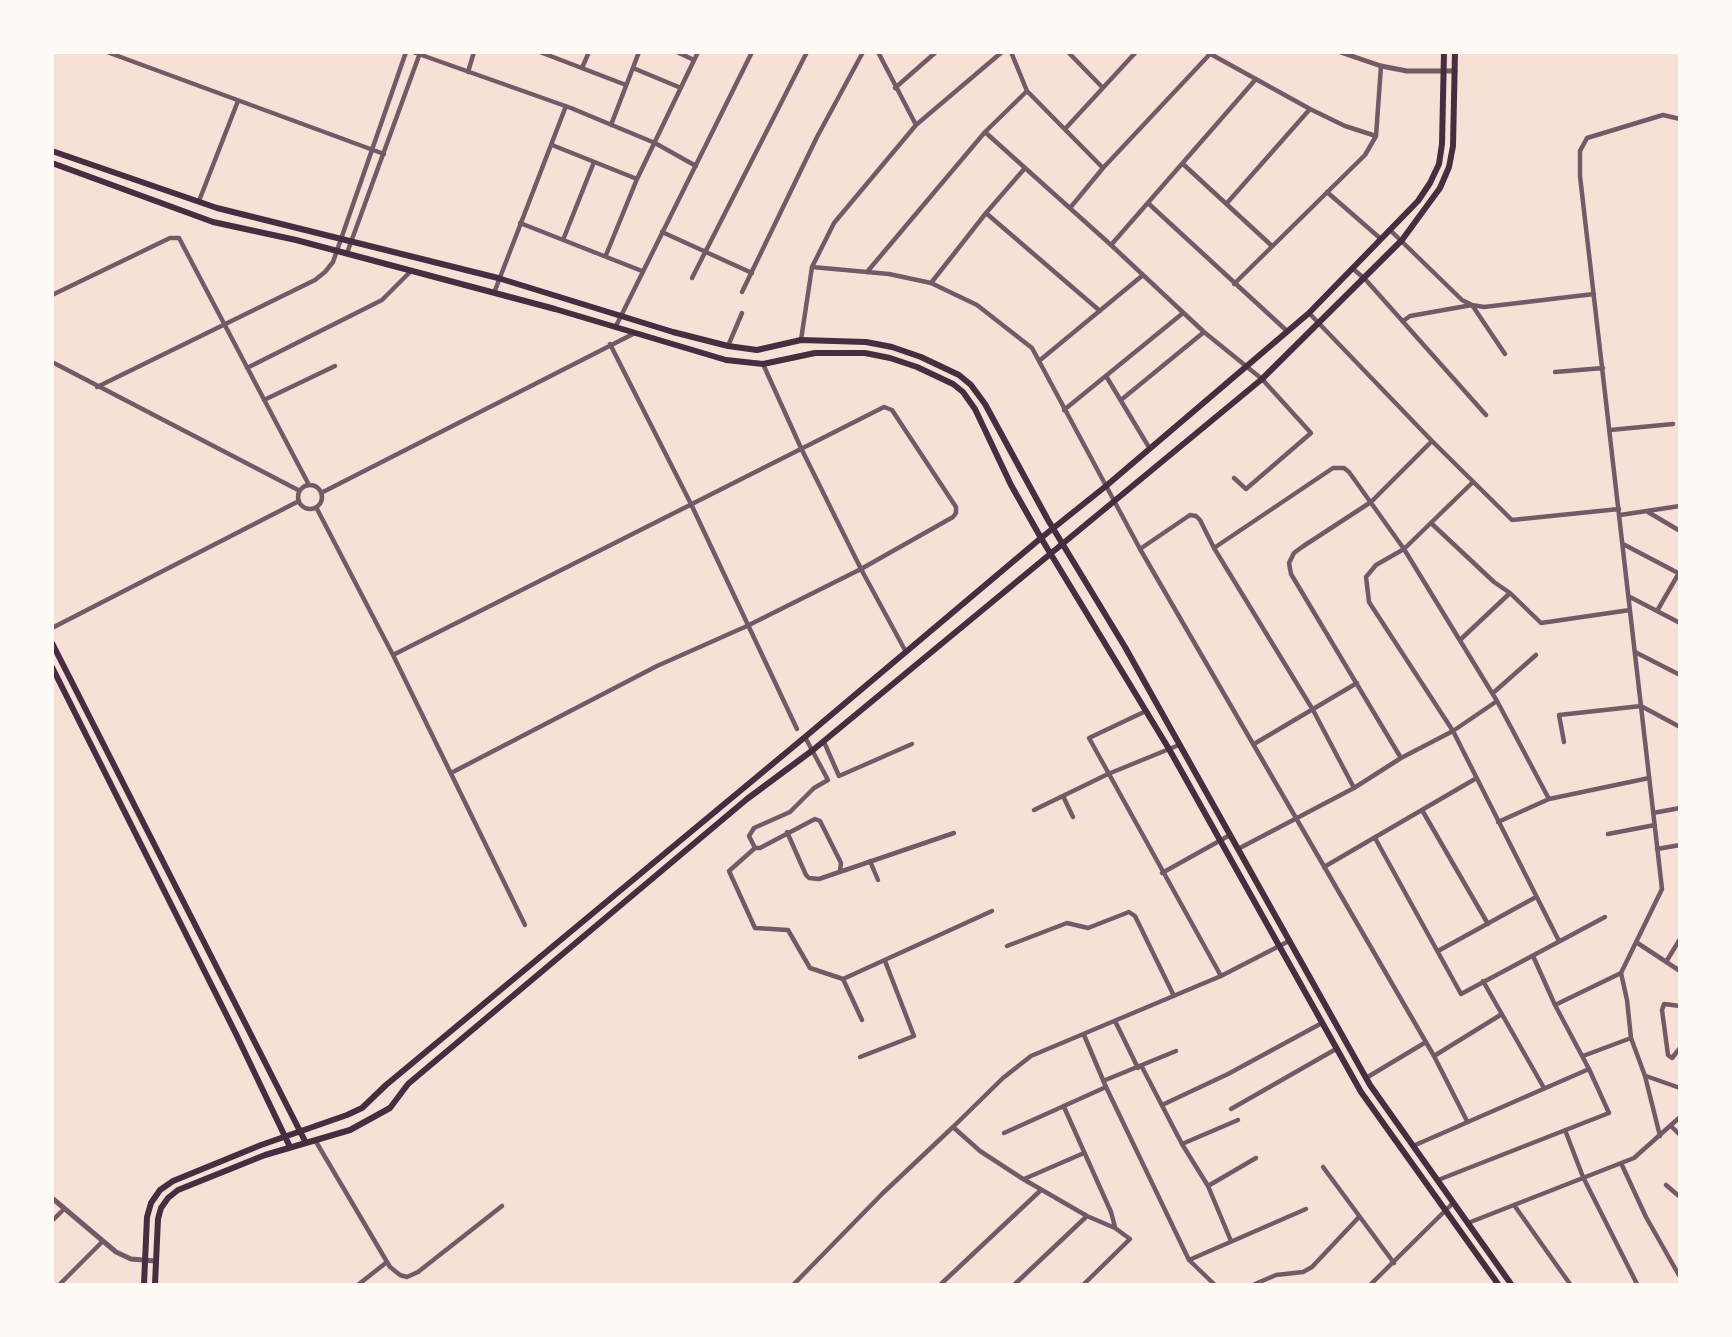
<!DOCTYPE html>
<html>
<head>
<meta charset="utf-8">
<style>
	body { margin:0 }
	#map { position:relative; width:1732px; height:1337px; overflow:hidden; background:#f7e1d7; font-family:Figtree,sans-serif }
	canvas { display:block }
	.frame { position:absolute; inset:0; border:54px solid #fffaf5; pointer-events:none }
</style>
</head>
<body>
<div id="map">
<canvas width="1732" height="1337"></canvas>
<div class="frame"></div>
</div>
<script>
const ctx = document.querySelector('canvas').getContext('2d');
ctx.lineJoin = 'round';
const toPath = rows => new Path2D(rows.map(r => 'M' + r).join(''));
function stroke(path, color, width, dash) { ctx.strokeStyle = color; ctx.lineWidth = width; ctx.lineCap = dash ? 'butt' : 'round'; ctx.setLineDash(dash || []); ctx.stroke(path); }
stroke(toPath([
	[107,52,384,154],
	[413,52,571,108,655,143,696,166],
	[540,52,626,85],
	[677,52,694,60],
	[878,52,916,125],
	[1011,52,1027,91,1103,168,1070,208],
	[1068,52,1103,88],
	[1207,52,1310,109,1345,126,1376,136,1381,66],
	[582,68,589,52],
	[633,68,681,88],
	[468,72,474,52],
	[895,88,936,52],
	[611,125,639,52],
	[1065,129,1136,52],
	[985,132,1111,245,1204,332,1262,379,1311,433,1246,489,1234,478],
	[552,145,637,179],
	[1183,164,1272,246],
	[1103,168,1210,54],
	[1327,192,1381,239],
	[199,201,238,101],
	[1227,203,1310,109],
	[1149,204,1287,331],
	[986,213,1100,311],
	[520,223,642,271],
	[1390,230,1462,300,1472,305,1484,307,1594,294],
	[662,232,752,273],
	[563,240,594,162],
	[1111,245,1256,79],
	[347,253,420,53],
	[606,255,637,179,698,52],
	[812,267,889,274,931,283,977,305,1032,348,1140,549,1434,1056,1467,1121],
	[1352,268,1365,279,1486,415],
	[867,272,985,132,1027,91],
	[692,278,807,52],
	[931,283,986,213,1025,168],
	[1234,284,1365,155,1376,136],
	[742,292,817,137,863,52],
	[494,293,566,106],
	[52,295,170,238,179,238,309,485],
	[1309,313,1432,441,1512,520,1619,509],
	[1403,321,1410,316,1472,305,1505,354],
	[616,326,752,52],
	[801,340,812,267,834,223,916,125,1002,52],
	[610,344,691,504,797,729],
	[728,346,742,313],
	[1039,361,1143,275],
	[52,362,300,491],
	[763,364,801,448,861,569,906,652],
	[247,368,382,300,411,271],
	[1555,372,1603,368],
	[1106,376,1150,449],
	[97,387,315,280,325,272,333,262,406,52],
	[264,400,335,366],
	[1121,400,1204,332],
	[1064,410,1183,313],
	[1610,430,1673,424],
	[1473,482,1404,549,1376,565,1366,577,1369,602,1453,731,1559,941],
	'298 497a12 12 0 1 1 24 0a12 12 0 1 1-24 0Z',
	[321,493,635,333],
	[316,507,393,655,525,925],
	[1648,512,1680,531],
	[1620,515,1680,506],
	[1431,523,1494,582,1510,593,1460,640],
	[1623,544,1680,574],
	[1214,548,1333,468,1344,468,1349,472,1404,549,1497,701,1453,731,1401,758,1354,788,1238,849],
	[1140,549,1190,515,1196,516,1200,520,1214,548,1313,710,1354,788],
	[1510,593,1541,623,1630,610],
	[1630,597,1680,623],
	[1657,611,1679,573],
	[52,628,299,501],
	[1635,652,1680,675],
	[393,655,884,407,892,410,956,507,956,513,953,517,861,569,747,626,657,666,451,773],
	[1493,693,1536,655],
	[1497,701,1549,799,1649,778],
	[1146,711,1089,738,1221,976],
	[805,737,828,780,814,788,790,812,754,828,749,836,755,848,760,848,815,819,820,821,841,863,840,871],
	[824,742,839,776,912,744],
	[1564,742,1559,715,1641,706,1680,727],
	[1254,744,1357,683],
	[1401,758,1291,574,1289,563,1294,553,1302,547,1371,502,1432,441],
	[1063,796,1073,817],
	[1034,810,1108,774,1179,745],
	[1422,810,1488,924],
	[1653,813,1680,808],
	[1498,822,1549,799],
	[787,832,806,875,809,878,819,879,954,833],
	[1608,834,1655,825],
	[1375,838,1461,994,1605,917],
	[755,848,729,871,755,928,788,930,810,968,843,979],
	[1657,849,1680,845],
	[870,861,878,880],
	[1324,867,1475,779],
	[1162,873,1230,835],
	[1636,942,1680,971],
	[1007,946,1067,923,1088,928,1129,912,1135,916,1174,996],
	[1438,951,1536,897],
	[1666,962,1680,939],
	[1483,981,1544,1088],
	[1555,1005,1621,973],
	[1680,1006,1664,1004,1662,1010,1668,1055,1672,1058,1680,1048],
	[862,1020,843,979,992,911],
	[1115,1021,1138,1068],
	[1434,1056,1502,1014],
	[1583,1056,1631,1038],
	[860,1057,914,1036,885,961],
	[1142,1067,1182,1144,1208,1186,1231,1241],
	[1646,1076,1680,1088],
	[1366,1078,1426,1042],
	[1103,1081,1176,1051],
	[1106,1087,1189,1260,1306,1209],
	[1162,1105,1228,1074,1322,1023],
	[1064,1107,1111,1212,1115,1227],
	[1231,1109,1336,1049],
	[1671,1126,1680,1135],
	[1565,1130,1583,1177,1637,1284],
	[1004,1133,1106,1087,1084,1035],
	[1660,1136,1645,1076,1631,1038,1627,1000,1621,973,1662,889,1580,176,1580,151,1587,138,1663,115,1680,119],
	[315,1140,390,1267,400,1275,407,1277,418,1272,502,1206],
	[1182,1144,1238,1120],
	[1413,1146,1589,1069],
	[1621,1163,1646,1217,1680,1277],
	[1323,1167,1394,1263],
	[1024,1179,1084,1153],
	[1438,1180,1609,1113,1589,1069,1555,1005,1533,956],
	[1666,1185,1680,1197],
	[1208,1186,1256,1158],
	[1514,1205,1570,1284],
	[52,1221,64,1209],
	[1468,1223,1634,1158,1680,1117],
	[1189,1260,1214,1284],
	[60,1284,102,1242],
	[359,1284,387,1262],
	[794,1284,883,1193,953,1127],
	[941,1284,1041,1190],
	[1015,1284,1087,1216],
	[1084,1284,1130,1239,1115,1228,1087,1216,1023,1179,980,1151,953,1127,1003,1078,1031,1056,1221,976,1289,941],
	[1255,1284,1276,1275,1303,1272,1312,1267,1359,1217],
	[1371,1284,1453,1203]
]), '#755966', 4.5);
stroke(toPath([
	[1340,52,1381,66,1407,71,1455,71],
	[52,1198,116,1252,131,1259,155,1261]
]), '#755966', 5);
stroke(toPath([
	[52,151,217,208,498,278,673,332,728,346,757,350,801,340,866,342,892,347,921,357,959,375,971,385,985,404,1048,520,1125,647,1370,1085,1511,1284],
	[52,163,213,222,296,240,555,309,726,360,763,364,815,353,865,353,890,358,917,367,953,384,963,392,975,409,1011,485,1041,538,1169,749,1361,1092,1498,1284],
	[52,643,306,1143],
	[52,667,236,1034,290,1147],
	[144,1284,147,1217,151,1203,160,1190,173,1181,261,1145,347,1115,362,1108,386,1085,805,737,1041,538,1106,486,1309,313,1418,201,1430,183,1439,164,1442,144,1444,52],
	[155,1284,158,1219,161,1208,168,1198,178,1190,265,1155,350,1130,390,1108,408,1084,747,799,813,750,1262,379,1402,240,1440,188,1449,167,1453,146,1455,52]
]), '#4a2c40', 6);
</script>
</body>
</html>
